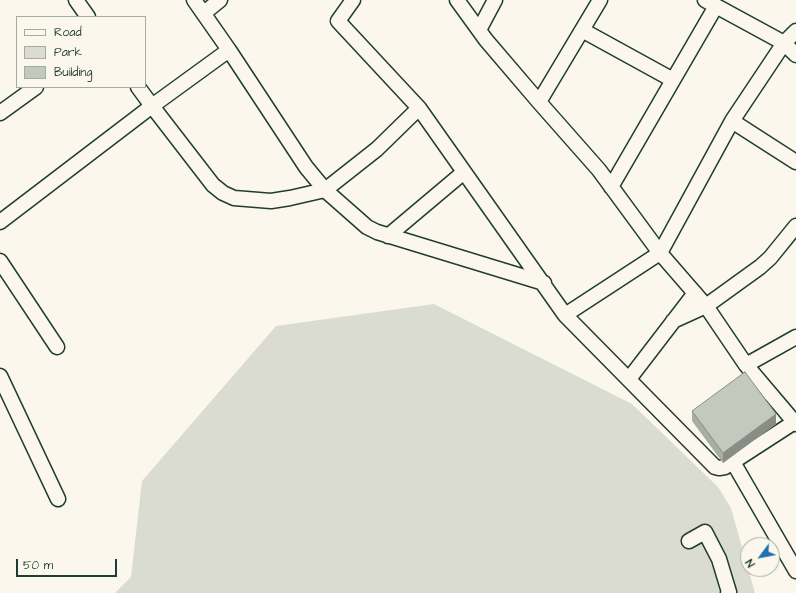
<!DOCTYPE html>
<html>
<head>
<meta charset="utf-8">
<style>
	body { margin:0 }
	#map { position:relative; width:796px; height:593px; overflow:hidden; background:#fbf7ec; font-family:"Architects Daughter",sans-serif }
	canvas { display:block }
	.legend { position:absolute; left:16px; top:16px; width:130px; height:72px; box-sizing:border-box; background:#fbf7ec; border:1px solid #a3ada2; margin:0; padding:5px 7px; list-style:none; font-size:12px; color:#1f3d34 }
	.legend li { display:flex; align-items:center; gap:8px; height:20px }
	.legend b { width:20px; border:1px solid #a3ada2 }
	.north { position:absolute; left:740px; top:537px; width:40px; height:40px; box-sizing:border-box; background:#fbf7ec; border:1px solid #a3ada2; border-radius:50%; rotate:238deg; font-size:11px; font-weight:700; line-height:16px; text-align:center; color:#1f3d34 }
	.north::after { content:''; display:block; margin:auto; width:14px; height:18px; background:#1f6fb2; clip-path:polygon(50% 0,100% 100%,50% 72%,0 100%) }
	.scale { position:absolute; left:16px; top:559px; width:101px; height:18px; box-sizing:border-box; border:2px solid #1f3d34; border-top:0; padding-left:5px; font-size:12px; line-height:14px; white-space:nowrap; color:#1f3d34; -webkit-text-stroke:3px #fbf7ec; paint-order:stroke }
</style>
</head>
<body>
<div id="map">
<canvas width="796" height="593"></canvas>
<ul class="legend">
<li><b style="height:5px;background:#fbf7ec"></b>Road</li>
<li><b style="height:11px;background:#dbdcd1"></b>Park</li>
<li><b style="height:11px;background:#c4c9be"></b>Building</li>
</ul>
<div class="north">N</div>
<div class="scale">50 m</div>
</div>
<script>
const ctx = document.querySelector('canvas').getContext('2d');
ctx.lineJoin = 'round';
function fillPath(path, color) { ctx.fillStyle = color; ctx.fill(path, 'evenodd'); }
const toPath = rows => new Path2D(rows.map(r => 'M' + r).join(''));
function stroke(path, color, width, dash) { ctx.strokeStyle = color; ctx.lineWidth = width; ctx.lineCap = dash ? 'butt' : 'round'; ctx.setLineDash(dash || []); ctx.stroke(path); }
fillPath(toPath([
	[434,304,632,404,718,487,731,508,755,593,115,593,131,577,142,481,276,326]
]), '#dbdcd1');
const minor = toPath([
	[76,0,88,17],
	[194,0,229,50,306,167,325,190,377,149,419,108],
	[353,0,338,21,419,108,565,315,660,253,599,170,539,102,486,40,457,0],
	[705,0,784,43,732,121,660,253,706,306,746,365,796,424],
	[204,13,220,0],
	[479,30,495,0],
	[582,30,673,80],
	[796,31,784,43,796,55],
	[229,50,152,106,213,185,223,193,234,198,271,201,290,198,325,190,367,227,377,232,544,283],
	[539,102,600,0],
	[0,113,36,87],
	[732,121,796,162],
	[611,187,716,6],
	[0,222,152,106,138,87],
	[388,236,464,172],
	[0,261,57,347],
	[565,315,715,467,719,468,725,467,796,421],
	[673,321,706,306,760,267,770,258,796,226],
	[746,365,796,337],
	[0,376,58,499],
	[629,379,695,293],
	[733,462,796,571],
	[689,541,705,532,719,559,729,592,728,593]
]);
stroke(minor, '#1f3d34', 17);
stroke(minor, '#fbf7ec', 14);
fillPath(toPath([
	[692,411,776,424,723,463,692,421]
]), '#a9ada3');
fillPath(toPath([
	[776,414,776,424,723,463,723,453]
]), '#898d85');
const building = toPath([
	[745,372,776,414,723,453,692,411,745,372]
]);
fillPath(building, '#c4c9be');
stroke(building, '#898d85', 1);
</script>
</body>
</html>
